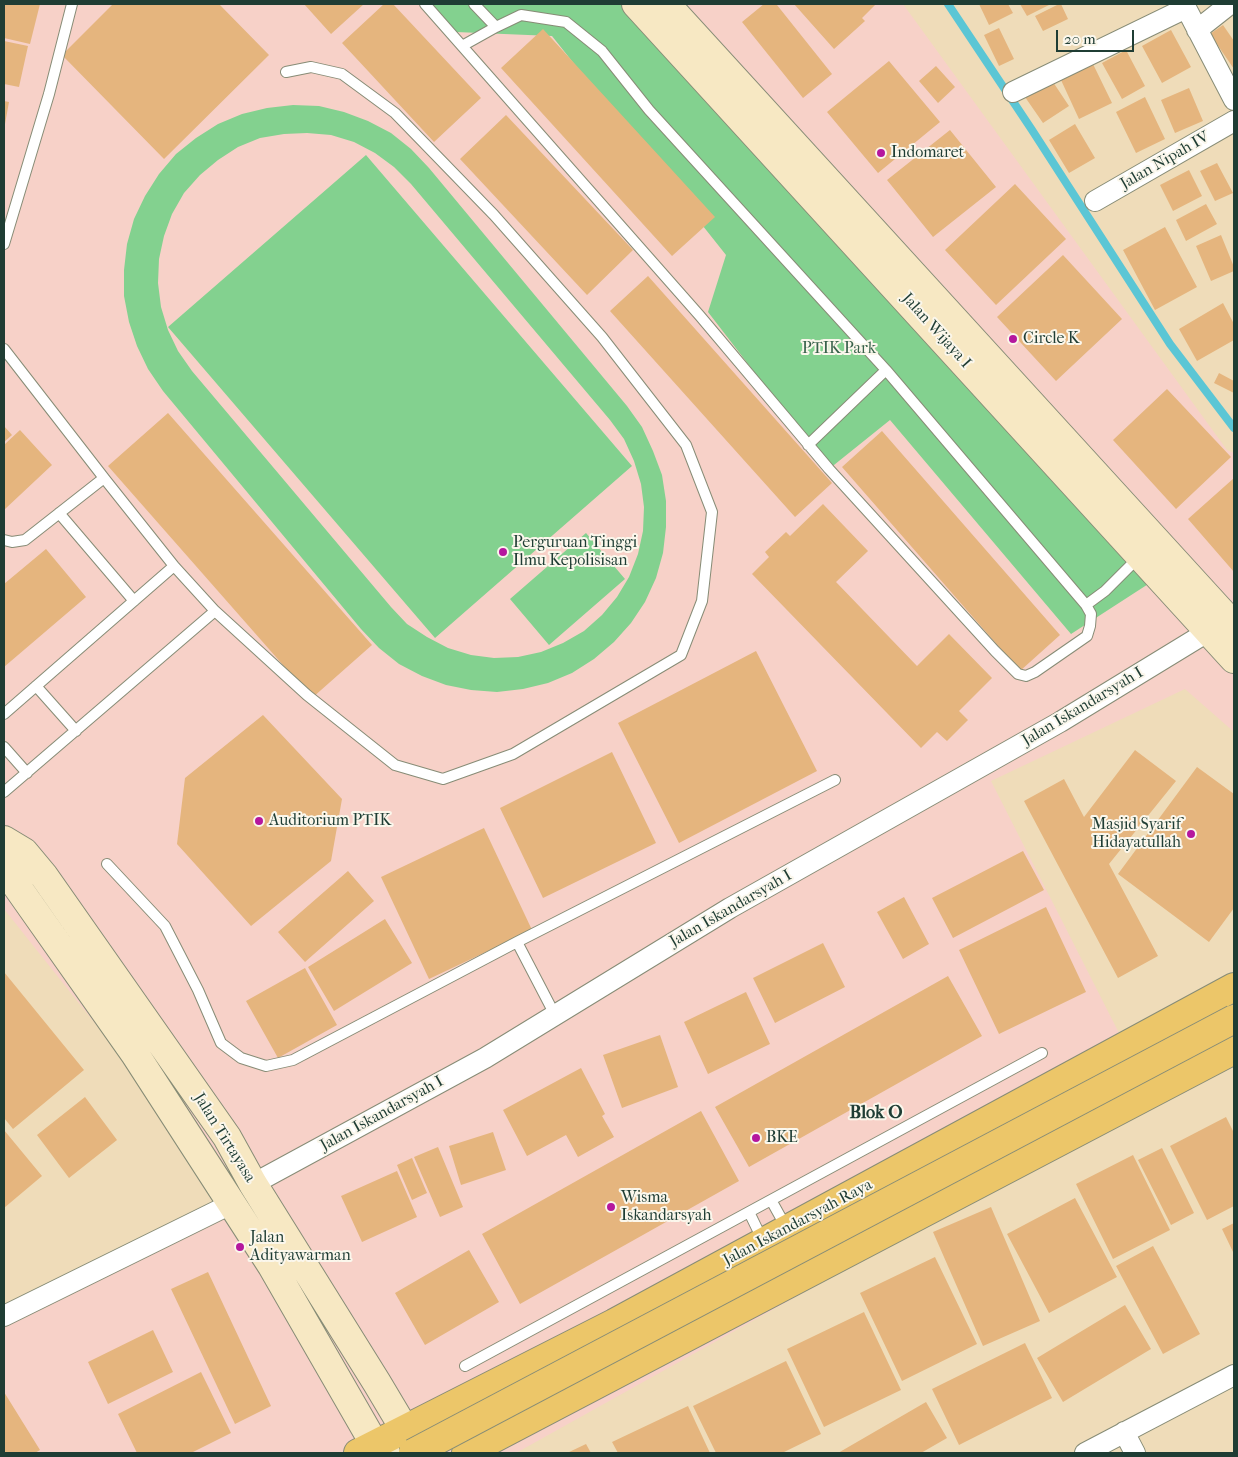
<!DOCTYPE html>
<html>
<head>
<meta charset="utf-8">
<style>
	body { margin:0 }
	#map { position:relative; width:1238px; height:1457px; overflow:hidden; background:#efdcb9; font-family:"IM FELL French Canon",serif }
	canvas { display:block }
	.frame { position:absolute; inset:0; border:5px solid #1f3d34; pointer-events:none }
	.scale { position:absolute; left:1056px; top:30px; width:78px; height:22px; box-sizing:border-box; border:2px solid #1f3d34; border-top:0; padding-left:6px; font-size:15px; line-height:18px; white-space:nowrap; color:#1f3d34; -webkit-text-stroke:4px #fbf7ec; paint-order:stroke }
</style>
</head>
<body>
<div id="map">
<canvas width="1238" height="1457"></canvas>
<div class="frame"></div>
<div class="scale">20 m</div>
</div>
<script>
const ctx = document.querySelector('canvas').getContext('2d');
ctx.lineJoin = 'round';
function fillPath(path, color) { ctx.fillStyle = color; ctx.fill(path, 'evenodd'); }
const toPath = rows => new Path2D(rows.map(r => 'M' + r).join(''));
function stroke(path, color, width, dash) { ctx.strokeStyle = color; ctx.lineWidth = width; ctx.lineCap = dash ? 'butt' : 'round'; ctx.setLineDash(dash || []); ctx.stroke(path); }
function label(font, color, halo, rows, align = 'center') {
  ctx.font = font + ' "IM FELL French Canon",serif'; ctx.lineWidth = 4; ctx.setLineDash([]); ctx.textBaseline = 'middle'; ctx.strokeStyle = halo; ctx.fillStyle = color; for (const [text, x, y, turn = 0] of rows) {
    ctx.save(); ctx.translate(x, y); ctx.rotate((+turn || 0) * Math.PI / 180); ctx.textAlign = isNaN(turn) ? turn : align; if (halo) ctx.strokeText(text, 0, 0); ctx.fillText(text, 0, 0); ctx.restore();
  }
}
fillPath(toPath([
	[4,4,903,4,1227,450,1234,453,1234,732,1185,689,991,781,1152,1098,516,1453,4,1453,4,1305,230,1193,4,909]
]), '#f7d1c8');
fillPath(toPath([
	[427,4,636,4,1156,579,1071,634,890,420,829,469,708,312,726,255,552,36,456,32],
	[293,105,319,106,344,112,368,121,391,133,411,149,429,168,627,406,642,427,653,451,662,475,666,501,666,527,663,553,656,578,645,602,631,623,614,642,594,659,572,673,548,683,523,689,497,692,471,690,446,685,422,676,399,664,379,648,361,629,163,391,148,369,137,346,129,322,124,296,124,270,127,244,134,219,145,196,159,174,176,154,196,138,218,124,242,114,267,108],
	[307,133,331,135,354,142,375,153,394,167,411,184,610,420,624,439,634,461,641,484,644,507,643,531,638,554,629,577,617,597,602,615,584,631,563,643,541,652,518,657,494,658,471,655,448,648,427,637,407,624,391,607,192,371,178,351,168,330,161,307,158,283,159,259,164,236,172,214,184,193,200,175,218,160,238,147,260,138,284,134],
	[366,155,632,466,435,638,168,327],
	[586,533,625,579,549,645,510,599]
]), '#83d18f');
stroke(toPath([
	[948,4,1032,130,1170,344,1234,428]
]), '#5bc6d5', 8);
fillPath(toPath([
	[4,4,40,4,30,44,4,38],
	[113,4,219,4,269,55,164,159,62,55],
	[304,4,364,4,331,34],
	[384,4,393,4,481,98,434,142,342,43],
	[764,4,778,4,777,5,832,74,803,98,742,22],
	[794,4,876,4,862,18,865,21,834,49],
	[979,4,1008,4,1013,13,989,25],
	[1020,4,1051,4,1027,16],
	[1059,4,1061,4,1068,19,1043,31,1035,16],
	[1223,25,1234,41,1234,69,1210,34],
	[999,28,1014,59,999,66,984,35],
	[543,29,715,217,672,256,501,68],
	[1171,30,1191,67,1162,83,1142,46],
	[4,41,28,46,19,87,4,84],
	[1126,50,1145,86,1122,99,1102,63],
	[889,61,940,122,878,173,827,112],
	[1093,64,1112,103,1079,119,1061,80],
	[936,66,955,87,938,103,919,81],
	[1051,79,1069,106,1043,123,1025,97],
	[1189,88,1203,121,1175,133,1161,100],
	[1145,97,1165,139,1136,153,1116,112],
	[4,101,9,102,5,124,4,124],
	[506,115,633,250,587,295,460,159],
	[1075,124,1095,158,1069,173,1049,140],
	[950,130,996,187,933,237,887,180],
	[1217,163,1233,193,1215,201,1200,171],
	[1189,170,1202,196,1173,211,1160,185],
	[1015,184,1066,239,996,305,945,250],
	[1206,204,1217,224,1186,241,1176,220],
	[1165,227,1197,287,1155,310,1123,250],
	[1221,235,1234,267,1234,271,1211,281,1196,246],
	[1063,255,1122,319,1056,381,997,317],
	[648,276,832,483,795,517,610,311],
	[1223,303,1234,324,1234,340,1197,361,1179,329],
	[1219,373,1234,381,1234,393,1214,383],
	[1167,389,1231,457,1176,509,1113,440],
	[168,413,372,645,312,698,108,466],
	[4,426,12,435,4,442],
	[20,430,52,465,4,510,4,445],
	[882,431,1060,635,1020,671,842,467],
	[1234,478,1234,572,1188,519],
	[823,504,868,551,836,582,917,666,949,634,992,678,959,711,968,720,947,741,937,732,921,748,752,574,769,557,765,552,786,532,790,536],
	[46,549,86,597,4,667,4,584],
	[756,651,817,771,679,843,618,723],
	[263,715,342,799,331,861,251,926,177,844,185,778],
	[1135,750,1176,781,1109,864,1158,956,1118,978,1024,801,1064,779,1084,817],
	[612,752,656,843,543,898,500,808],
	[1197,767,1234,794,1234,908,1209,942,1118,874],
	[484,828,532,930,429,979,381,877],
	[1023,851,1044,890,953,938,932,898],
	[348,871,374,901,305,962,278,932],
	[904,897,929,944,903,959,877,912],
	[1046,907,1086,992,999,1034,959,950],
	[385,919,412,963,334,1011,308,967],
	[823,943,845,987,775,1023,753,978],
	[305,968,337,1025,278,1058,246,1001],
	[4,972,84,1070,13,1129,4,1118],
	[948,976,982,1036,749,1167,715,1107],
	[746,992,770,1044,708,1074,684,1022],
	[660,1035,678,1087,622,1108,603,1055],
	[581,1068,605,1114,602,1116,614,1137,578,1157,566,1135,527,1156,503,1110],
	[85,1097,117,1140,69,1178,37,1135],
	[701,1111,739,1181,520,1304,482,1234],
	[1226,1117,1234,1133,1234,1206,1207,1220,1170,1146],
	[4,1130,42,1176,4,1208],
	[493,1132,506,1170,461,1185,449,1146],
	[438,1147,463,1207,440,1217,414,1157],
	[1162,1148,1194,1213,1171,1225,1138,1160],
	[1133,1155,1170,1230,1113,1259,1076,1184],
	[412,1158,427,1193,412,1200,397,1165],
	[397,1171,417,1217,362,1242,341,1196],
	[1075,1198,1117,1277,1049,1313,1007,1234],
	[991,1207,1040,1321,983,1346,933,1232],
	[1234,1223,1234,1254,1222,1229],
	[1153,1246,1200,1334,1163,1354,1116,1266],
	[469,1250,499,1302,425,1345,395,1293],
	[935,1257,977,1344,902,1381,860,1293],
	[208,1272,271,1406,235,1424,171,1289],
	[1125,1305,1151,1349,1063,1402,1037,1358],
	[864,1312,901,1390,824,1427,787,1349],
	[153,1330,173,1372,108,1404,88,1362],
	[1025,1343,1052,1398,959,1445,932,1389],
	[786,1361,821,1434,782,1453,716,1453,693,1406],
	[201,1372,231,1433,191,1453,137,1453,118,1414],
	[4,1392,40,1450,35,1453,4,1453],
	[926,1402,947,1438,921,1453,838,1453],
	[688,1406,710,1453,618,1453,612,1442],
	[586,1444,591,1453,567,1453]
]), '#e5b57e');
const lane = toPath([
	[425,4,700,316,829,469,995,651,1018,674,1026,676,1035,672,1087,636,1090,626,1091,614,1086,605,886,370],
	[474,4,496,27],
	[462,46,496,27,521,15,566,22,602,51,649,110,886,370,808,445],
	[4,244,49,94,72,4],
	[4,349,104,478],
	[59,513,134,601],
	[4,540,12,542,25,540,104,478,174,566,215,611,307,695,395,765,443,779,513,754,681,655,702,601,712,512,686,445,602,337,494,215,395,113,342,74,311,67,286,72],
	[1086,605,1105,591,1139,557],
	[36,686,76,731],
	[4,714,174,566],
	[4,747,27,773],
	[4,792,215,611],
	[107,864,165,926,198,990,221,1043,241,1058,266,1066,293,1060,517,942,835,780],
	[517,942,555,1015],
	[771,1200,786,1227],
	[749,1212,763,1241],
	[465,1366,1042,1053]
]);
const street = toPath([
	[1184,4,1234,100],
	[1197,30,1230,4],
	[1013,92,1186,8],
	[1095,201,1234,121],
	[253,1184,485,1058,730,908,1060,722,1209,631],
	[4,1316,231,1204],
	[1124,1432,1135,1453],
	[1085,1453,1234,1375]
]);
const secondary = toPath([
	[636,4,1234,659],
	[666,4,1234,626],
	[4,840,24,852,44,876,227,1137,253,1184,377,1383,405,1430,418,1448],
	[4,868,135,1054,272,1266,375,1445,386,1453]
]);
const primary = toPath([
	[358,1453,614,1323,1234,987],
	[466,1453,1234,1050]
]);
stroke(lane, '#878c76', 12);
stroke(street, '#878c76', 22);
stroke(secondary, '#878c76', 30);
stroke(primary, '#878c76', 30);
stroke(lane, '#fff', 10);
stroke(street, '#fff', 20);
stroke(secondary, '#f7e8c3', 28);
stroke(primary, '#ecc669', 28);
const primaryBridge = toPath([
	[413,1453,1234,1019]
]);
stroke(primaryBridge, '#878c76', 30, []);
stroke(primaryBridge, '#ecc669', 28);
for (const [x, y, r, color] of [
	[881,153,5,"#b5179e"],
	[1013,339,5,"#b5179e"],
	[503,552,5,"#b5179e"],
	[259,821,5,"#b5179e"],
	[1191,834,5,"#b5179e"],
	[756,1138,5,"#b5179e"],
	[611,1207,5,"#b5179e"],
	[240,1247,5,"#b5179e"]
]) { const dot = new Path2D(); dot.arc(x, y, r, 0, 2 * Math.PI); ctx.fillStyle = color; ctx.fill(dot); stroke(dot, '#fbf7ec', 2); }
label('16px', '#1f3d34', '#fbf7ec', [
	["Indomaret",891,153],
	["Circle K",1023,339],
	["Perguruan Tinggi",513,543],
	["Ilmu Kepolisisan",513,561],
	["Auditorium PTIK",269,821],
	["Masjid Syarif",1181,825,"right"],
	["Hidayatullah",1181,843,"right"],
	["BKE",766,1138],
	["Wisma",621,1198],
	["Iskandarsyah",621,1216],
	["Jalan",250,1238],
	["Adityawarman",250,1256]
], 'left');
label('16px', '#1f3d34', '#fbf7ec', [
	["Jalan Nipah IV",1165,161,-30],
	["Jalan Wijaya I",936,331,48],
	["Jalan Iskandarsyah I",1083,707,-31],
	["Jalan Iskandarsyah I",731,909,-30],
	["Jalan Iskandarsyah I",382,1114,-29],
	["Jalan Tirtayasa",224,1138,58],
	["Jalan Iskandarsyah Raya",798,1223,-28]
]);
label('16px', '#38624b', '#fbf7ec', [
	["PTIK Park",839,349]
]);
label('bold 18px', '#1f3d34', '#fbf7ec', [
	["Blok O",876,1114]
]);
</script>
</body>
</html>
